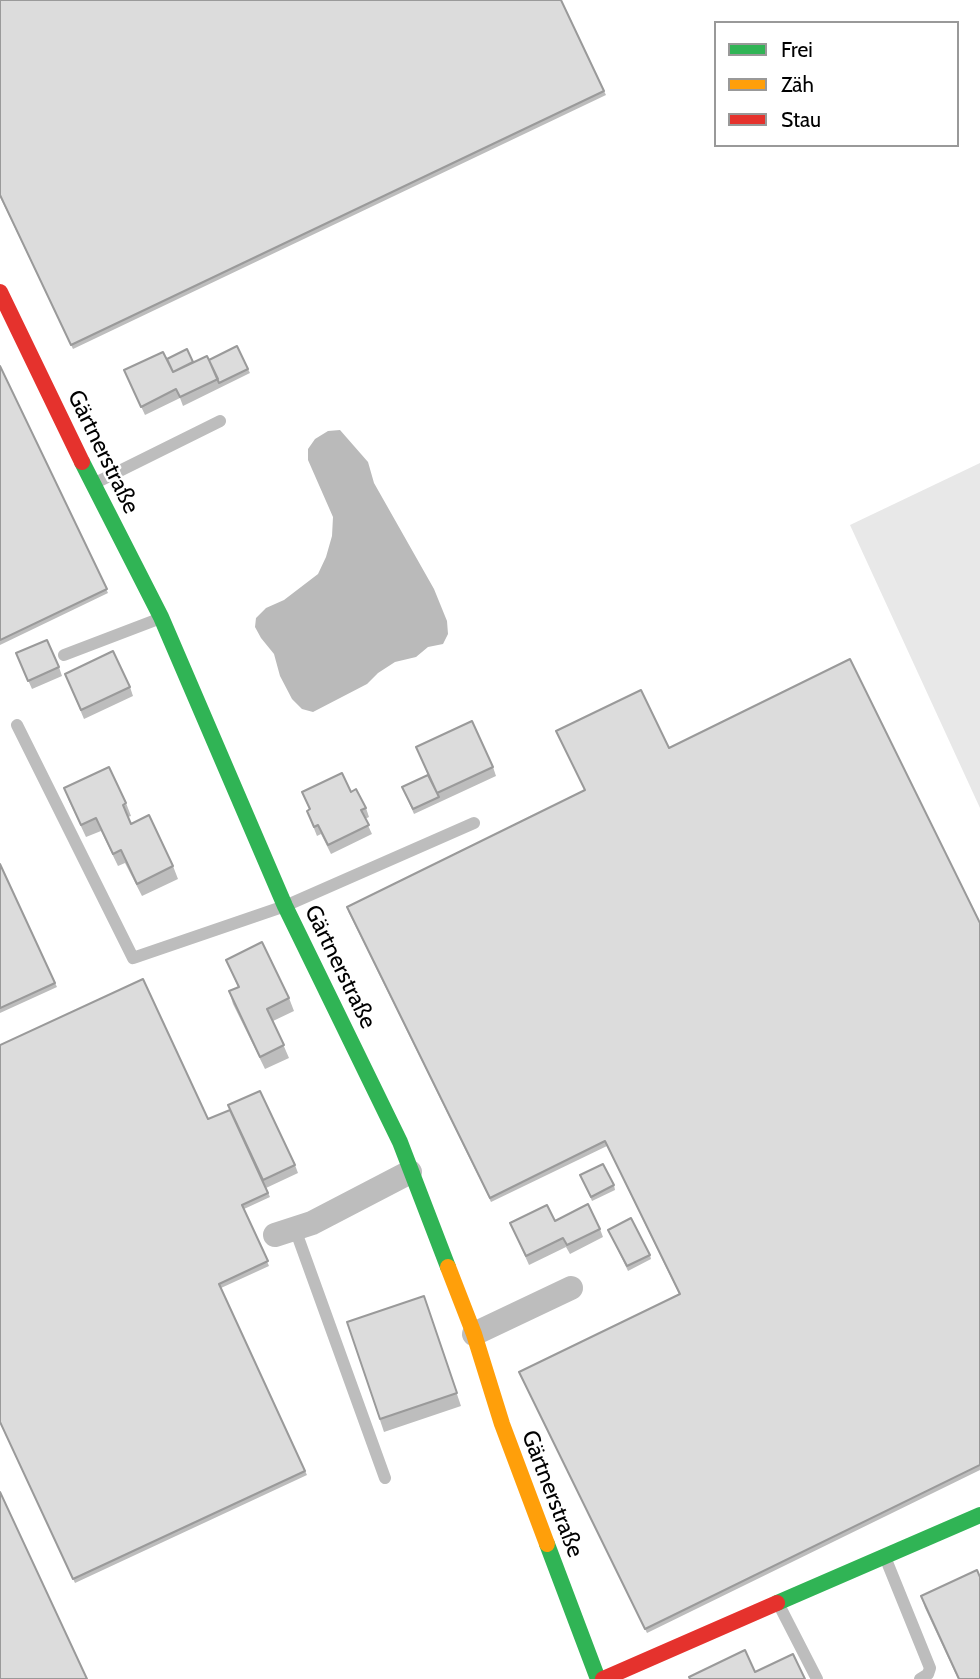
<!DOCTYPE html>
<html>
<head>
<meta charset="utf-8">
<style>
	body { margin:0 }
	#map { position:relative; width:980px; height:1679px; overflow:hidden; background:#fff; font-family:Cabin,sans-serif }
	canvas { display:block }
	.legend { position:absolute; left:714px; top:21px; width:245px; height:126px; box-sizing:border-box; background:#fff; border:2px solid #999; margin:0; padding:9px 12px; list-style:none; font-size:21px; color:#000 }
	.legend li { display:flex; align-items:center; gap:14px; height:35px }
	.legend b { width:35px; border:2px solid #999 }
</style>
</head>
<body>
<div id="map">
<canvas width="980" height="1679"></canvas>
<ul class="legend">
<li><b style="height:9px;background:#30b455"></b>Frei</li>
<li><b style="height:9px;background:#ff9f0a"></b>Zäh</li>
<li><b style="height:9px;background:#e5322d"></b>Stau</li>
</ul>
</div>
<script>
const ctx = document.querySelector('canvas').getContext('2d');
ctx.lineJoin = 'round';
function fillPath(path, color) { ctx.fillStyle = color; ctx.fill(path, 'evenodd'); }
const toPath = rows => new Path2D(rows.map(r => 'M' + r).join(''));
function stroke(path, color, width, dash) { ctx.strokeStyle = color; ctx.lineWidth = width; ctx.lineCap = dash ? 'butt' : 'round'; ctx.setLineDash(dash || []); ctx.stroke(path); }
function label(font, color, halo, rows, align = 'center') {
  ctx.font = font + ' Cabin,sans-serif'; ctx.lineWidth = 5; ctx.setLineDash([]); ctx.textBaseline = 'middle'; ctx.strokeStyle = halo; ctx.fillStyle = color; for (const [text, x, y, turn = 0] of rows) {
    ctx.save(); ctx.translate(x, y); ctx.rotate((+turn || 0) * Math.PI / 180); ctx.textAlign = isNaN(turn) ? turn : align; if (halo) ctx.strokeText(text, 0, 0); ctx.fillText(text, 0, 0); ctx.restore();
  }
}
fillPath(toPath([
	[980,463,980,808,850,525]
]), '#e8e8e8');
fillPath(toPath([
	[340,430,368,462,374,483,434,589,447,621,448,634,443,644,428,647,416,657,395,662,378,673,367,684,313,712,302,709,292,699,280,676,274,654,261,638,255,627,256,618,266,608,284,600,318,574,326,557,332,536,333,517,308,460,308,449,315,439,328,431]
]), '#bababa');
stroke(toPath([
	[93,484,220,421],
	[64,655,161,618],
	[17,725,133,958,285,906,474,823],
	[295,1229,385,1478],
	[885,1557,930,1668,928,1674,920,1679],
	[778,1603,817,1679]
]), '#bdbdbd', 12);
stroke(toPath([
	[275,1235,312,1223,410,1172],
	[474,1334,571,1288]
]), '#bdbdbd', 24);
stroke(toPath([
	[82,462,161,617,285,906,400,1142,448,1267],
	[547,1544,598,1679],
	[777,1603,980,1515]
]), '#30b455', 16);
stroke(toPath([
	[448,1267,474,1334,502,1424,547,1544]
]), '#ff9f0a', 16);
stroke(toPath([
	[0,292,82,462],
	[603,1679,777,1603]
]), '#e5322d', 16);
fillPath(toPath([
	[604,91,606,95,73,349,0,197],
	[167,359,193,362,209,360,248,369,250,373,183,406,180,398,145,415,124,370],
	[0,366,108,593,0,645],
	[16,653,59,667,62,676,32,689],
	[65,674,130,687,133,696,84,719],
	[416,747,493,767,496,776,414,814,402,787,428,775],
	[669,748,980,923,980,1470,647,1633,521,1377,679,1294,607,1146,491,1202,348,911],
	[64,788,126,803,131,816,128,817,131,824,173,866,178,879,142,896,125,863,118,866,101,831,86,837,69,801],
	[302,792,351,792,366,808,369,817,365,819,372,834,331,854,321,834,317,836,307,811,309,809],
	[0,864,57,987,0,1013],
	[226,960,289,998,294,1011,273,1021,289,1058,265,1069,233,1004,229,991,238,987],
	[208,1119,295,1165,298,1173,266,1188,270,1197,244,1209,269,1266,221,1288,307,1475,75,1583,0,1423],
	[582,1179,614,1185,615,1190,592,1201],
	[555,1221,600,1229,603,1237,570,1254,566,1247,529,1265,510,1223],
	[608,1230,650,1255,651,1259,628,1271],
	[424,1296,461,1406,384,1432,347,1322],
	[921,1596,980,1679,958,1679,925,1608]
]), '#bdbdbd');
const building = toPath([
	[0,0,561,0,604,91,71,345,0,195,0,0],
	[237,346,248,369,219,383,209,360,237,346],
	[187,349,193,362,173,372,167,359,187,349],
	[163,352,173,372,207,356,218,379,180,397,176,389,141,407,124,370,163,352],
	[0,366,107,589,0,640,0,366],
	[47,640,59,667,28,681,16,653,47,640],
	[113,651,130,687,81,710,65,674,113,651],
	[850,659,980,923,980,1465,645,1629,519,1372,680,1294,605,1141,490,1198,347,907,585,790,556,731,641,690,669,748,850,659],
	[472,721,493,767,437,793,416,747,472,721],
	[109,767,126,803,123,805,131,824,149,815,173,866,137,884,121,850,113,854,96,818,81,825,64,788,109,767],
	[342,773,351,792,356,789,366,808,361,810,369,825,328,845,318,825,314,827,307,811,310,809,302,792,342,773],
	[428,775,439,797,413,809,402,787,428,775],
	[0,864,55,983,0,1008,0,864],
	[262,942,289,998,267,1009,284,1045,260,1057,229,991,239,987,226,960,262,942],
	[143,979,208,1119,230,1110,268,1193,242,1205,268,1261,219,1284,305,1471,73,1579,0,1422,0,1045,143,979],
	[260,1091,295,1165,263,1180,228,1105,260,1091],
	[603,1164,614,1185,591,1197,580,1175,603,1164],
	[588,1204,600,1229,567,1245,563,1238,526,1256,510,1223,547,1205,555,1221,588,1204],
	[631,1218,650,1255,627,1266,608,1230,631,1218],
	[424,1296,457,1393,380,1419,347,1322,424,1296],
	[0,1492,87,1679,0,1679,0,1492],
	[977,1570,980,1577,980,1679,959,1679,921,1596,977,1570],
	[745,1650,755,1672,793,1654,805,1679,690,1679,689,1677,745,1650]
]);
fillPath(building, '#dcdcdc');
stroke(building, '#9a9a9a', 2);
label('23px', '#000', '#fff', [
	["Gärtnerstraße",103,452,64],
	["Gärtnerstraße",340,967,64],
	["Gärtnerstraße",552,1494,69]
]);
</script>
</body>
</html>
